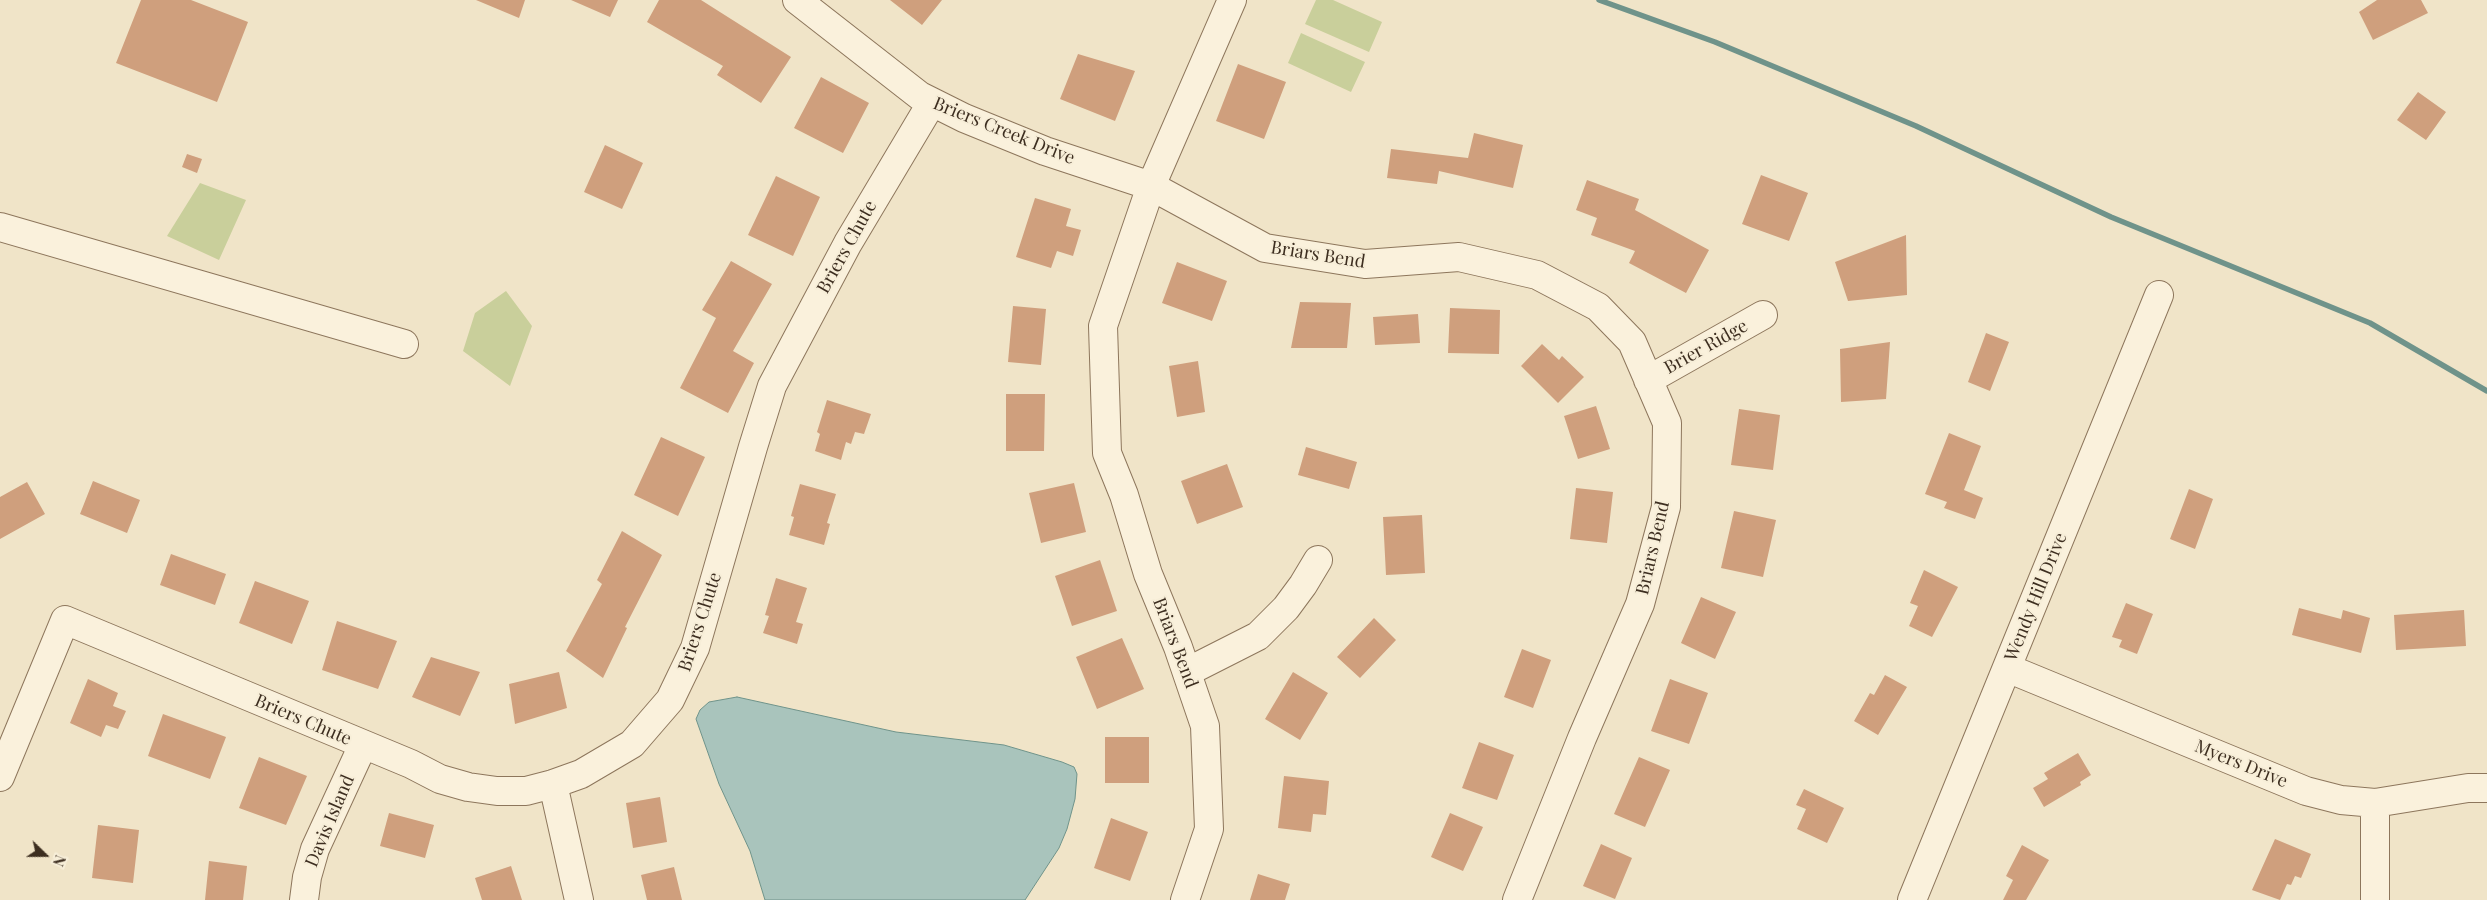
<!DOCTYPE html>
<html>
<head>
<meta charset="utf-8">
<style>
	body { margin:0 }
	#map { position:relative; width:2487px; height:900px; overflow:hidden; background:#f0e4c8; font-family:"Playfair Display",serif }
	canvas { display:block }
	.north { position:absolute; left:20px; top:830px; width:50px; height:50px; -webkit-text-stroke:4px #f7eed8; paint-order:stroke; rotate:112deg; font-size:14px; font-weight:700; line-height:20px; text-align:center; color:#3d2e20 }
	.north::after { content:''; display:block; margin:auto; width:18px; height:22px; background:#3d2e20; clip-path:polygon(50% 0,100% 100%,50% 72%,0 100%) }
</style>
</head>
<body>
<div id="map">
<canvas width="2487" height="900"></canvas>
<div class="north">N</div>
</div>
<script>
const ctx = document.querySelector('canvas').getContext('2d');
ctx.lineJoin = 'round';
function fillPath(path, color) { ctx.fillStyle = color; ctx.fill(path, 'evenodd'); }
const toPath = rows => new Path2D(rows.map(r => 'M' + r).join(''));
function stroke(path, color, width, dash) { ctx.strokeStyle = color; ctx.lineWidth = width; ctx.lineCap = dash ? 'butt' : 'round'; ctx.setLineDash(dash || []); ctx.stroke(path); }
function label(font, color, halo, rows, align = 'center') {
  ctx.font = font + ' "Playfair Display",serif'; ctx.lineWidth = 4; ctx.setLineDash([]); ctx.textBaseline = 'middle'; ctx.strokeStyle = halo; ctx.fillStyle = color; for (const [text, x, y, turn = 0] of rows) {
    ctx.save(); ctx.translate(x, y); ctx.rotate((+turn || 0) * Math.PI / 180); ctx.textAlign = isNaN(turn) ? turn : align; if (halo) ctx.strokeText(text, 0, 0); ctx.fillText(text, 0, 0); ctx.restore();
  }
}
fillPath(toPath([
	[1316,0,1333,0,1382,22,1369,52,1305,24],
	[1301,33,1365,62,1351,92,1288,63],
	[200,183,246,200,219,260,167,236],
	[506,291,532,326,510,386,463,351,475,313]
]), '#c9cf9b');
const water = toPath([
	[737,697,896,732,1004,745,1062,762,1074,767,1077,774,1075,799,1067,829,1059,848,1025,900,765,900,750,851,719,784,696,719,700,710,709,702,737,697]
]);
fillPath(water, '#a9c4bc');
stroke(water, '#6f938a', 1);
stroke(toPath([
	[1599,0,1715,42,1916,126,2111,217,2370,323,2487,391]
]), '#6f938a', 5.5);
fillPath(toPath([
	[141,0,191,0,248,22,217,102,116,63],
	[476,0,525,0,519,18],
	[571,0,618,0,610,17],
	[659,0,701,0,791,57,761,103,717,75,723,66,647,22],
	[890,0,942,0,922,25],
	[2377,0,2421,0,2428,13,2373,40,2359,12],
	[1078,54,1135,71,1115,121,1060,99],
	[1238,64,1286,82,1264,139,1216,121],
	[821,77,869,103,843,153,794,128],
	[2418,92,2446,112,2426,140,2397,120],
	[1474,133,1523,145,1513,188,1439,171,1437,184,1387,178,1391,149,1468,158],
	[605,145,643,163,622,209,584,192],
	[187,154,202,159,197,173,182,167],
	[1761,175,1808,193,1789,241,1742,224],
	[776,176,820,197,793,256,748,235],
	[1587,180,1639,199,1635,210,1709,250,1686,293,1629,263,1635,251,1591,235,1597,218,1576,210],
	[1035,198,1071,209,1066,226,1081,230,1073,256,1057,251,1051,268,1016,257],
	[1906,235,1907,295,1848,301,1835,262],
	[731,261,772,284,733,351,754,363,728,413,680,388,716,318,702,310],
	[1177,262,1227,281,1212,321,1162,303],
	[1300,302,1351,303,1347,348,1291,348],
	[1013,306,1046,309,1041,365,1008,362],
	[1450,308,1500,310,1499,354,1448,353],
	[1418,314,1420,343,1375,345,1373,317],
	[1986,333,2009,342,1990,391,1968,382],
	[1890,342,1886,399,1841,402,1840,349],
	[1542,344,1559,360,1562,356,1584,377,1558,403,1521,366],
	[1198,361,1205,412,1177,417,1169,366],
	[1006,394,1045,394,1044,451,1006,451],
	[827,400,871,414,864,434,855,432,851,444,846,442,841,460,815,451,820,434,817,432],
	[1596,406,1610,449,1578,459,1564,416],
	[1739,409,1780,415,1773,470,1731,465],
	[1949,433,1981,446,1964,490,1983,498,1975,519,1944,508,1947,502,1925,494],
	[661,437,705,457,678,516,634,495],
	[1306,447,1357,462,1349,489,1298,475],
	[1227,464,1243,507,1197,524,1181,481],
	[93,481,140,500,127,533,80,514],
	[27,482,45,514,0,539,0,497],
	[1074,483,1086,532,1041,543,1029,493],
	[800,484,836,494,827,523,830,524,824,545,789,535,794,517,791,516],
	[1576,488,1613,492,1607,543,1570,539],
	[2189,489,2213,499,2195,549,2170,539],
	[1734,511,1776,520,1763,577,1721,568],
	[1422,515,1425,573,1386,575,1383,517],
	[622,531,662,555,625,627,627,628,603,678,566,651,602,584,597,580],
	[171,554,226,574,215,605,160,585],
	[1100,560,1117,611,1072,626,1055,576],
	[1924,570,1958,587,1932,637,1909,626,1918,606,1910,603],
	[776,578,807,588,796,622,803,624,797,644,763,633,769,616,765,615],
	[255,581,309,601,292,644,239,623],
	[1701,597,1736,612,1715,659,1681,643],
	[2126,603,2153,614,2137,654,2119,647,2122,640,2112,637],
	[2299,608,2341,619,2343,610,2370,618,2361,653,2292,635],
	[2464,610,2466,646,2396,650,2394,615],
	[1374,618,1396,640,1360,678,1337,657],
	[337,621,397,641,378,689,322,670],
	[1122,638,1144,689,1097,709,1076,657],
	[1522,649,1551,660,1533,708,1504,697],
	[431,657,480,672,460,716,412,697],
	[559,672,567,708,515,724,509,684],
	[1293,672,1328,693,1300,740,1265,719],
	[1885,675,1907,687,1878,735,1854,721,1870,693,1874,695],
	[88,679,118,693,113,706,126,711,118,729,106,725,101,737,70,723],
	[1670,679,1708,693,1689,744,1651,731],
	[163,714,226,737,210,779,148,756],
	[1105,737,1149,737,1149,783,1105,783],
	[1479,742,1514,755,1497,800,1462,788],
	[2078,753,2091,775,2080,782,2081,785,2044,807,2033,788,2048,779,2044,773],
	[259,757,307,776,286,825,239,808],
	[1639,757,1670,770,1645,827,1614,814],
	[1284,776,1329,781,1326,815,1313,814,1311,832,1278,828],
	[1804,789,1844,808,1827,843,1797,829,1806,809,1796,805],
	[660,797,667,842,633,848,626,803],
	[389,813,434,825,425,858,380,846],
	[1450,813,1483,827,1463,871,1431,857],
	[1111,818,1148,832,1130,881,1094,868],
	[98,825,139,830,133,883,92,878],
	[2275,839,2311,854,2301,878,2295,876,2291,885,2287,884,2280,900,2252,890],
	[1601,844,1632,858,1615,899,1583,886],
	[2022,845,2049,860,2026,900,2003,900,2013,880,2006,876],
	[209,861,247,866,243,900,205,900],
	[511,866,522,900,482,900,475,878],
	[674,867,682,900,647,900,641,875],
	[1258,874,1290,884,1285,900,1250,900]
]), '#cf9f7d');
const minor = toPath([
	[797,0,920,96,964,118,1045,151,1151,186,1265,248,1365,264,1459,257,1537,275,1598,307,1632,342,1667,423,1666,507,1640,604,1582,738,1517,900],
	[0,227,404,344],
	[1648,380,1763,315],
	[2007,668,2306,791,2341,800,2375,803,2468,788,2487,788],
	[1187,672,1258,636,1286,608,1303,585,1318,560],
	[0,777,65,620,411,764,440,779,468,787,497,791,526,791,553,784,581,774,632,744,670,700,695,648,753,447,772,386,848,243,932,102],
	[553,784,579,900],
	[304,900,307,877,315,849,363,745],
	[1185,900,1209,829,1205,726,1178,647,1148,574,1124,495,1107,453,1103,326,1151,186,1232,0],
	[1912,900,2159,295],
	[2375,900,2375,803]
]);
stroke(minor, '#8d765c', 30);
stroke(minor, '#faf1dc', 28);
label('18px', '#3d2e20', '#f7eed8', [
	["Briers Creek Drive",1004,131,22],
	["Briers Chute",847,247,-61],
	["Briars Bend",1318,255,9],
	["Brier Ridge",1706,347,-29],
	["Briars Bend",1653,548,-77],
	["Wendy Hill Drive",2036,597,-68],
	["Briers Chute",700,622,-72],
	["Briars Bend",1175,643,69],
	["Briers Chute",303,720,23],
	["Myers Drive",2241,764,22],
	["Davis Island",330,821,-67]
]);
</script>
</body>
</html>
